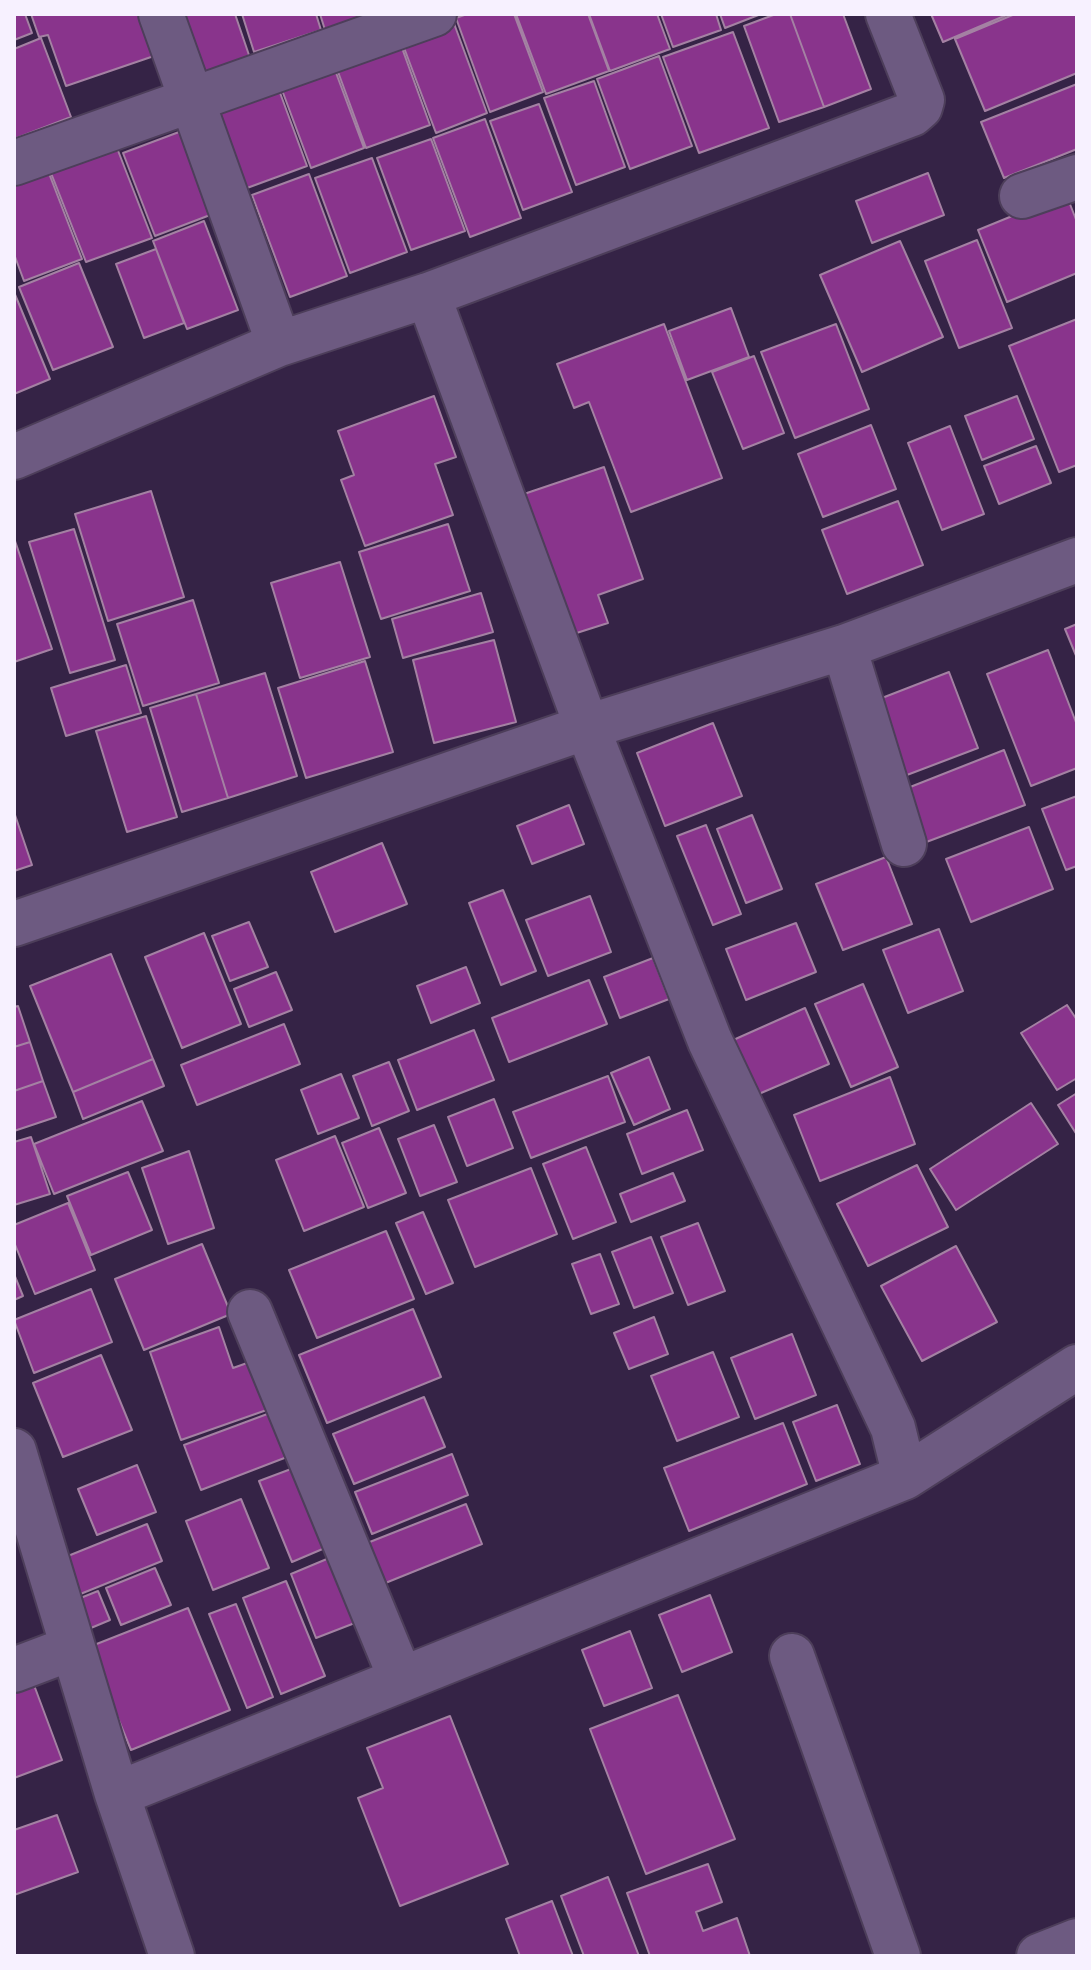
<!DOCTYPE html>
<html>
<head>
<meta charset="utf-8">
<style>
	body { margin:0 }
	#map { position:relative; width:1091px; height:1970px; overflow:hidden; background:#352346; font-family:Jost,sans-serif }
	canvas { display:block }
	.frame { position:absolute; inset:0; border:16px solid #f7f1ff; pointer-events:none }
</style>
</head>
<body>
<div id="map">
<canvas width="1091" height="1970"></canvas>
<div class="frame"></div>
</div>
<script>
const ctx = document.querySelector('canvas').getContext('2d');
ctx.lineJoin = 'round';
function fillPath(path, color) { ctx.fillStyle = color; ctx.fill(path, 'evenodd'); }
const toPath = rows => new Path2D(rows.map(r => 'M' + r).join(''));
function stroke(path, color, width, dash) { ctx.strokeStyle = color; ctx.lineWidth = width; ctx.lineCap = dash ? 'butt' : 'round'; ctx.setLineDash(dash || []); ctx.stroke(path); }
const building = toPath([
	[14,14,25,14,32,33,14,40,14,14],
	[31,14,139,14,154,56,66,86,48,35,39,37,31,14],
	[166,14,235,14,250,58,189,78,166,14],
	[242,14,316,14,321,30,254,52,242,14],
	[320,14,373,14,325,30,320,14],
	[467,14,514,14,543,92,490,112,456,18,467,14],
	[516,14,588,14,609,71,546,94,516,14],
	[589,14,657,14,670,49,610,71,589,14],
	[661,14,716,14,721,30,673,47,661,14],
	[720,14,761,14,725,28,720,14],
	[776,14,790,14,824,107,779,122,744,26,776,14],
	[790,14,843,14,871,89,824,107,790,14],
	[931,14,1009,14,943,42,931,14],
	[1015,14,1077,14,1077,73,985,111,955,39,1015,14],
	[452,18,487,113,436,133,400,37,452,18],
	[733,32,769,128,699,153,663,57,733,32],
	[398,37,430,125,366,148,334,61,398,37],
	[41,38,71,117,14,139,14,49,41,38],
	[659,56,692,146,630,169,597,79,659,56],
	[332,62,364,148,311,168,279,82,332,62],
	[594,81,625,167,576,185,544,98,594,81],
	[1077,84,1077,149,1004,178,981,122,1077,84],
	[279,90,307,166,247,188,219,112,279,90],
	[539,104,572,192,523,210,490,121,539,104],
	[485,119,521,218,470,237,433,138,485,119],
	[187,129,218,212,155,236,123,153,187,129],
	[431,139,465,231,411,250,377,158,431,139],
	[117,148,152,238,86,262,51,173,117,148],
	[372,158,407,252,350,273,315,178,372,158],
	[45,163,82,259,24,281,14,254,14,175,45,163],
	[928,173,944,215,872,243,856,201,928,173],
	[309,174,347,276,290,297,252,195,309,174],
	[1066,194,1077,222,1077,273,1007,302,978,230,1066,194],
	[204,221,238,310,187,329,153,241,204,221],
	[977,240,1012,328,959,348,925,261,977,240],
	[900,241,943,337,862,372,820,275,900,241],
	[156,249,184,323,144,338,116,264,156,249],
	[79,263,113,347,53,370,19,287,79,263],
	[14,292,50,379,14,394,14,292],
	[731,308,749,357,687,380,669,331,731,308],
	[1077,319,1077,465,1059,472,1009,346,1077,319],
	[664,324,722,478,631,512,589,402,574,408,557,364,664,324],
	[836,324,869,409,795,438,761,352,836,324],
	[754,356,784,433,743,449,712,372,754,356],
	[434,396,456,457,435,464,453,515,365,546,341,480,354,475,338,431,434,396],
	[1017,396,1034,439,982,460,965,416,1017,396],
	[871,425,896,489,823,517,798,454,871,425],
	[950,426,984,514,942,530,908,443,950,426],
	[1036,446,1051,483,999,504,984,466,1036,446],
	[604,467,643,579,598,595,608,623,564,637,515,497,604,467],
	[151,491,184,597,108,621,75,514,151,491],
	[898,501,923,565,847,594,822,530,898,501],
	[448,524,470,591,381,619,359,552,448,524],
	[74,529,115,660,70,673,29,542,74,529],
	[14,538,52,649,14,662,14,538],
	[340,562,370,657,300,678,271,583,340,562],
	[481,593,493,632,403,658,392,619,481,593],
	[193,600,219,683,143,706,117,624,193,600],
	[1077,624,1077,658,1065,629,1077,624],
	[494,640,516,722,434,743,413,660,494,640],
	[1048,650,1077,725,1077,768,1031,786,987,674,1048,650],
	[365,661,393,752,306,778,278,688,365,661],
	[126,665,141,713,66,736,51,688,126,665],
	[949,672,978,748,899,778,869,703,949,672],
	[265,673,297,776,228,798,196,694,265,673],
	[196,694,228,798,182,812,150,708,196,694],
	[146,716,177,817,127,832,96,731,146,716],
	[713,723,742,796,665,826,637,753,713,723],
	[1004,750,1025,805,921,844,900,791,1004,750],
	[1077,796,1077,866,1066,870,1042,809,1077,796],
	[569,805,584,844,532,864,517,826,569,805],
	[14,812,32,865,14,871,14,812],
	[752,815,782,889,746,903,717,829,752,815],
	[706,825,741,914,713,925,677,836,706,825],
	[1029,827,1053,889,971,922,946,859,1029,827],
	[382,843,407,904,335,932,311,872,382,843],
	[886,857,912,924,843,950,816,884,886,857],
	[503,890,536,971,501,985,469,903,503,890],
	[590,896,611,952,548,976,526,920,590,896],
	[249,922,268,967,230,981,212,936,249,922],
	[796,923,816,972,746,1000,726,949,796,923],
	[939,929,963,991,908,1013,883,950,939,929],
	[204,933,241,1024,182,1048,145,957,204,933],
	[111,954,153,1059,73,1092,30,986,111,954],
	[653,958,669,999,620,1018,604,977,653,958],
	[466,967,480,1003,431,1023,417,986,466,967],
	[276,972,292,1010,249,1027,234,989,276,972],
	[589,980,607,1024,509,1062,492,1018,589,980],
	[863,984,898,1067,851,1087,815,1004,863,984],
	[1067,1005,1077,1020,1077,1078,1057,1090,1021,1033,1067,1005],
	[18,1006,30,1042,14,1047,14,1007,18,1006],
	[805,1008,829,1064,754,1096,731,1041,805,1008],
	[284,1024,300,1064,197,1105,181,1065,284,1024],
	[474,1030,494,1080,417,1110,398,1060,474,1030],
	[30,1042,43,1081,14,1091,14,1047,30,1042],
	[649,1057,670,1109,634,1125,611,1073,649,1057],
	[153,1059,164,1086,83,1119,73,1092,153,1059],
	[389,1062,409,1111,372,1126,353,1076,389,1062],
	[341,1074,359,1118,318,1134,301,1090,341,1074],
	[608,1076,625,1122,531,1158,513,1112,608,1076],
	[890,1077,915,1144,820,1181,794,1115,890,1077],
	[43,1081,56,1117,14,1131,14,1091,43,1081],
	[1077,1093,1077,1135,1058,1105,1077,1093],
	[494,1099,513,1148,467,1166,448,1117,494,1099],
	[142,1101,163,1151,54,1194,34,1144,142,1101],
	[1031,1103,1058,1144,956,1210,930,1169,1031,1103],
	[687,1110,703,1150,642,1174,627,1134,687,1110],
	[434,1125,457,1182,420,1196,398,1139,434,1125],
	[379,1128,406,1193,368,1208,342,1143,379,1128],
	[335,1136,364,1207,304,1231,276,1160,335,1136],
	[31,1137,50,1194,14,1205,14,1142,31,1137],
	[586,1147,616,1222,573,1239,543,1164,586,1147],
	[189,1151,214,1228,168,1244,142,1168,189,1151],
	[917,1165,948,1227,868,1266,837,1204,917,1165],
	[531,1168,557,1234,475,1267,448,1200,531,1168],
	[128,1172,152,1230,91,1255,67,1196,128,1172],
	[673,1173,685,1201,631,1222,620,1194,673,1173],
	[68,1203,95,1270,35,1294,14,1242,14,1225,68,1203],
	[423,1212,453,1283,426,1294,396,1223,423,1212],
	[698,1223,725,1291,688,1305,661,1237,698,1223],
	[386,1231,414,1299,317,1338,289,1270,386,1231],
	[651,1237,673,1293,634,1308,612,1252,651,1237],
	[202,1244,231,1314,144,1350,115,1279,202,1244],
	[956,1246,997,1322,922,1361,881,1286,956,1246],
	[600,1254,619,1304,591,1314,572,1264,600,1254],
	[14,1274,23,1296,14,1300,14,1274],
	[91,1289,112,1342,34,1373,14,1320,91,1289],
	[413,1309,441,1377,327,1423,299,1355,413,1309],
	[654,1317,668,1354,629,1369,614,1333,654,1317],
	[219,1327,233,1368,264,1357,281,1405,181,1440,150,1352,219,1327],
	[792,1334,816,1395,755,1419,731,1358,792,1334],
	[713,1352,739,1417,677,1441,651,1376,713,1352],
	[101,1355,132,1430,63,1457,33,1383,101,1355],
	[424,1397,445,1447,354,1484,333,1434,424,1397],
	[837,1405,860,1464,816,1481,793,1422,837,1405],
	[270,1413,287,1457,201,1490,184,1445,270,1413],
	[783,1423,807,1484,689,1531,664,1468,783,1423],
	[452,1454,468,1495,372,1534,355,1492,452,1454],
	[137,1465,156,1512,97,1535,78,1489,137,1465],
	[299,1466,332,1545,292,1562,259,1481,299,1466],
	[241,1499,269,1568,213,1590,186,1521,241,1499],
	[466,1504,482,1544,368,1590,352,1549,466,1504],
	[147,1524,162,1561,73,1597,58,1560,147,1524],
	[334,1556,360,1621,316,1638,291,1574,334,1556],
	[155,1568,171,1605,121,1625,106,1588,155,1568],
	[286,1581,325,1676,281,1694,243,1598,286,1581],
	[98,1591,110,1620,79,1633,68,1603,98,1591],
	[710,1595,732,1652,682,1672,659,1615,710,1595],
	[236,1604,273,1697,247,1708,209,1614,236,1604],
	[188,1608,230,1710,131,1750,89,1647,188,1608],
	[630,1631,652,1688,604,1706,582,1650,630,1631],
	[31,1677,62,1760,14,1778,14,1684,31,1677],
	[678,1695,735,1839,646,1874,590,1729,678,1695],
	[450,1716,508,1864,400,1906,358,1798,383,1788,367,1748,450,1716],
	[57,1815,78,1872,14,1895,14,1830,57,1815],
	[708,1864,722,1902,696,1912,703,1931,737,1918,750,1956,650,1956,627,1893,708,1864],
	[608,1877,639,1956,584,1956,561,1896,608,1877],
	[552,1901,573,1956,520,1956,506,1919,552,1901]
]);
fillPath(building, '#89348c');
stroke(building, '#a481a3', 2);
const minor = toPath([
	[161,14,279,344],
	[14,163,434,14],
	[1022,196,1077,177],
	[428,295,587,727,710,1041,893,1428,905,1477],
	[14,457,279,344,428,295,912,114,920,107,922,100,888,14],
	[844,647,904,844],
	[14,924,587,727,844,647,1077,560],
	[250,1312,401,1679],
	[14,1451,117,1794,172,1956],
	[792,1656,898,1956],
	[14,1670,72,1648],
	[117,1794,905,1477,1077,1367],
	[1039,1956,1077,1941]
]);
stroke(minor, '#4d3e5a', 48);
stroke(minor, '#6d5a81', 44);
</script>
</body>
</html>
